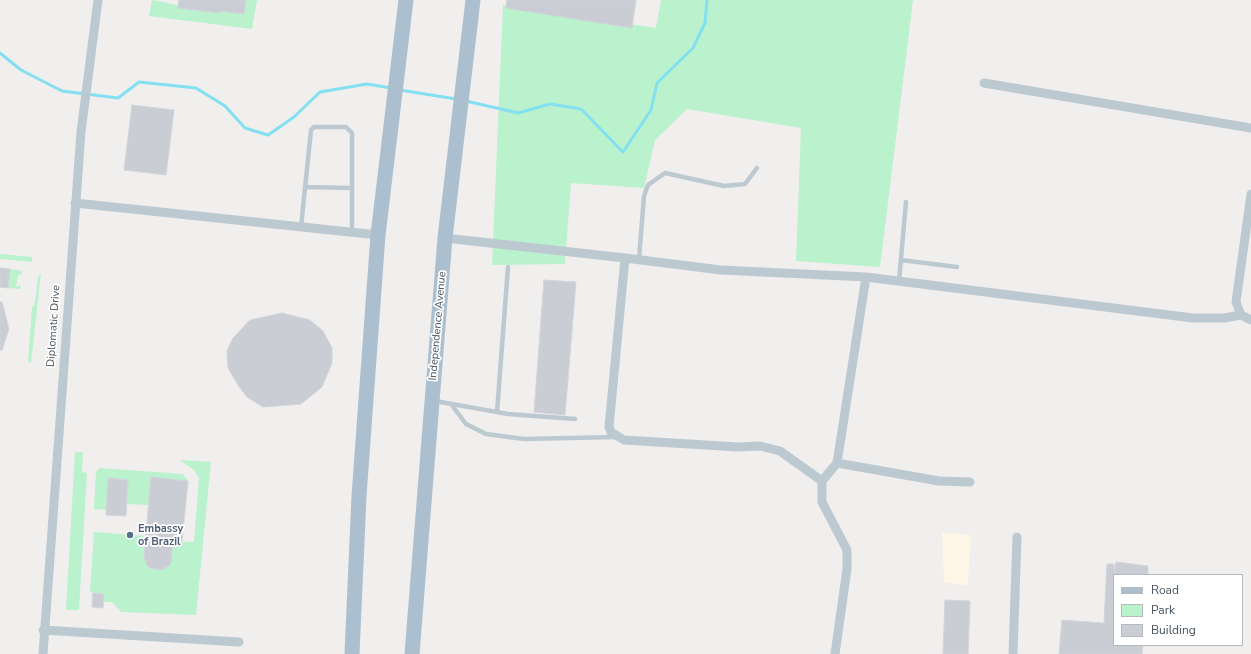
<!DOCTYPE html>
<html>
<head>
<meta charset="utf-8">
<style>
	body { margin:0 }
	#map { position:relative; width:1251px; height:654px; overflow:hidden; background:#f1eeee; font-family:"Nunito Sans",sans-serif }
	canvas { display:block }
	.legend { position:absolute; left:1113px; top:574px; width:130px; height:72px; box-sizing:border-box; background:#fff; border:1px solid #b5babe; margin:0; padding:5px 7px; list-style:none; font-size:12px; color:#45525c }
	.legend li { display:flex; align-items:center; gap:8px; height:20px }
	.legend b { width:20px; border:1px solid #b5babe }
</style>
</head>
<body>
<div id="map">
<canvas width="1251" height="654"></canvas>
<ul class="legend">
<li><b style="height:5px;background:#abbfcf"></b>Road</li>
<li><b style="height:11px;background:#b9f2cc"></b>Park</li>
<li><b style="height:11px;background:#cacdd3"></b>Building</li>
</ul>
</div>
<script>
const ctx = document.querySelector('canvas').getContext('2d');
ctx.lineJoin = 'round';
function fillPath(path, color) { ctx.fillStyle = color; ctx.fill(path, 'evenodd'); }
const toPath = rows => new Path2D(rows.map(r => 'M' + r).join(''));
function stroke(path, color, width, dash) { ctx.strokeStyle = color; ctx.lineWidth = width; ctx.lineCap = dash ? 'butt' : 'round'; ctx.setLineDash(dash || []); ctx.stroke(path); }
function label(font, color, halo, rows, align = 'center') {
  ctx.font = font + ' "Nunito Sans",sans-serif'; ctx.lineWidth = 3.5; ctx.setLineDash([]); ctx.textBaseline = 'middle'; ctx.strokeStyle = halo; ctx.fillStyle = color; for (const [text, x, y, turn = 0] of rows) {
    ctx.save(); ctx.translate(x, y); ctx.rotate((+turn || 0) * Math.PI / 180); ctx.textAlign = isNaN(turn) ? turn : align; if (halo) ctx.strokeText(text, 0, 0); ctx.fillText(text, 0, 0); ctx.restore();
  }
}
fillPath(toPath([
	[942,532,971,535,968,586,944,582]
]), '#fdf5e5');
fillPath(toPath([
	[152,0,178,5,178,8,220,13,221,11,244,14,246,0,257,0,252,29,149,16],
	[661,0,913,0,880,267,796,261,801,128,687,109,655,140,644,188,571,183,565,264,492,265,503,5,656,28],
	[0,254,32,257,32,262,0,259],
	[10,269,22,271,22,273,18,276,16,287,21,285,20,289,8,288,9,281,0,276,9,276],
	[41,273,31,363,28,361,32,307,35,303,38,277],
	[75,452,83,452,82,472,87,473,79,610,66,610],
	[180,460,211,462,196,615,121,612,112,602,104,602,104,594,90,592,94,532,146,536,144,556,147,566,150,568,161,570,169,566,172,558,173,541,194,542,199,478,194,470],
	[99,468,183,474,188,481,151,477,149,505,127,504,128,480,108,478,106,510,94,509,96,472]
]), '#b9f2cc');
stroke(toPath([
	[0,53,21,70,62,91,118,98,139,82,196,88,225,106,245,128,268,135,294,117,320,92,367,84,391,88],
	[400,90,456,99],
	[466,101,518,113,550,104,581,109,623,152,651,110,657,83,693,48,705,23,707,0]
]), '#83e0f1', 3);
const building = toPath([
	[179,0,246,0,244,14,221,11,220,13,178,8,179,0],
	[507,0,636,0,632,28,506,8,507,0],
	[132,105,174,110,166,175,124,170,132,105],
	[0,268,10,269,8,288,0,287,0,268],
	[544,280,576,282,565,415,534,412,544,280],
	[0,302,2,302,9,329,2,350,0,350,0,302],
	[282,313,310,320,323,331,332,348,332,363,322,387,301,404,263,407,247,397,238,385,228,368,227,351,233,338,250,320,282,313],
	[151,477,188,481,182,541,173,540,171,562,169,566,161,570,150,568,147,566,144,556,151,477],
	[108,478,128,480,126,516,106,515,108,478],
	[1116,562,1148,566,1148,575,1114,575,1114,645,1143,645,1142,654,1059,654,1062,620,1104,623,1107,564,1114,564,1114,575,1116,562],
	[93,593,104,594,103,608,92,607,93,593],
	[945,600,970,601,968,654,943,654,945,600]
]);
fillPath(building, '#cacdd3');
stroke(building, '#d1d4da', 1);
stroke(toPath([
	[305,187,352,188],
	[301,227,311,130,314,127,346,127,352,133,352,233],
	[639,259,644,196,648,185,665,173,724,186,745,184,757,168],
	[901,260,957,267],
	[899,281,906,202],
	[435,401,508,414,575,419],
	[451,404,466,424,486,434,524,439,616,437],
	[497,412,508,267]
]), '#bdc9d1', 4.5);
stroke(toPath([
	[984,83,1251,128],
	[1251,194,1236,302,1241,315,1251,320],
	[75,203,378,235],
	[445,238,625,258,609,427,611,432,624,440,738,447,760,446,780,451,822,481],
	[625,258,721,270,866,277,1193,318,1224,318,1241,315],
	[837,463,939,481,970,482],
	[43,630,239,642],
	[43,654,81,132,98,0],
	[835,654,847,569,847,550,822,502,822,481,837,463,866,277],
	[1013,654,1017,537]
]), '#bdc9d1', 9);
stroke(toPath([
	[352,654,359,496,378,235,406,0],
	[412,654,445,238,473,0]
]), '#abbfcf', 15);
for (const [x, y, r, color] of [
	[130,535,4,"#5c6f8a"]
]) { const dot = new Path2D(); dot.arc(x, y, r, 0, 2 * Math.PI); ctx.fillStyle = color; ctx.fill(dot); stroke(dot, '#fff', 1.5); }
label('11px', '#45525c', '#fff', [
	["Diplomatic Drive",54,326,-86],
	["Independence Avenue",438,326,-85]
]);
label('bold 11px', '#4e5e75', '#fff', [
	["Embassy",138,529],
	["of Brazil",138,542]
], 'left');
</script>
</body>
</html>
